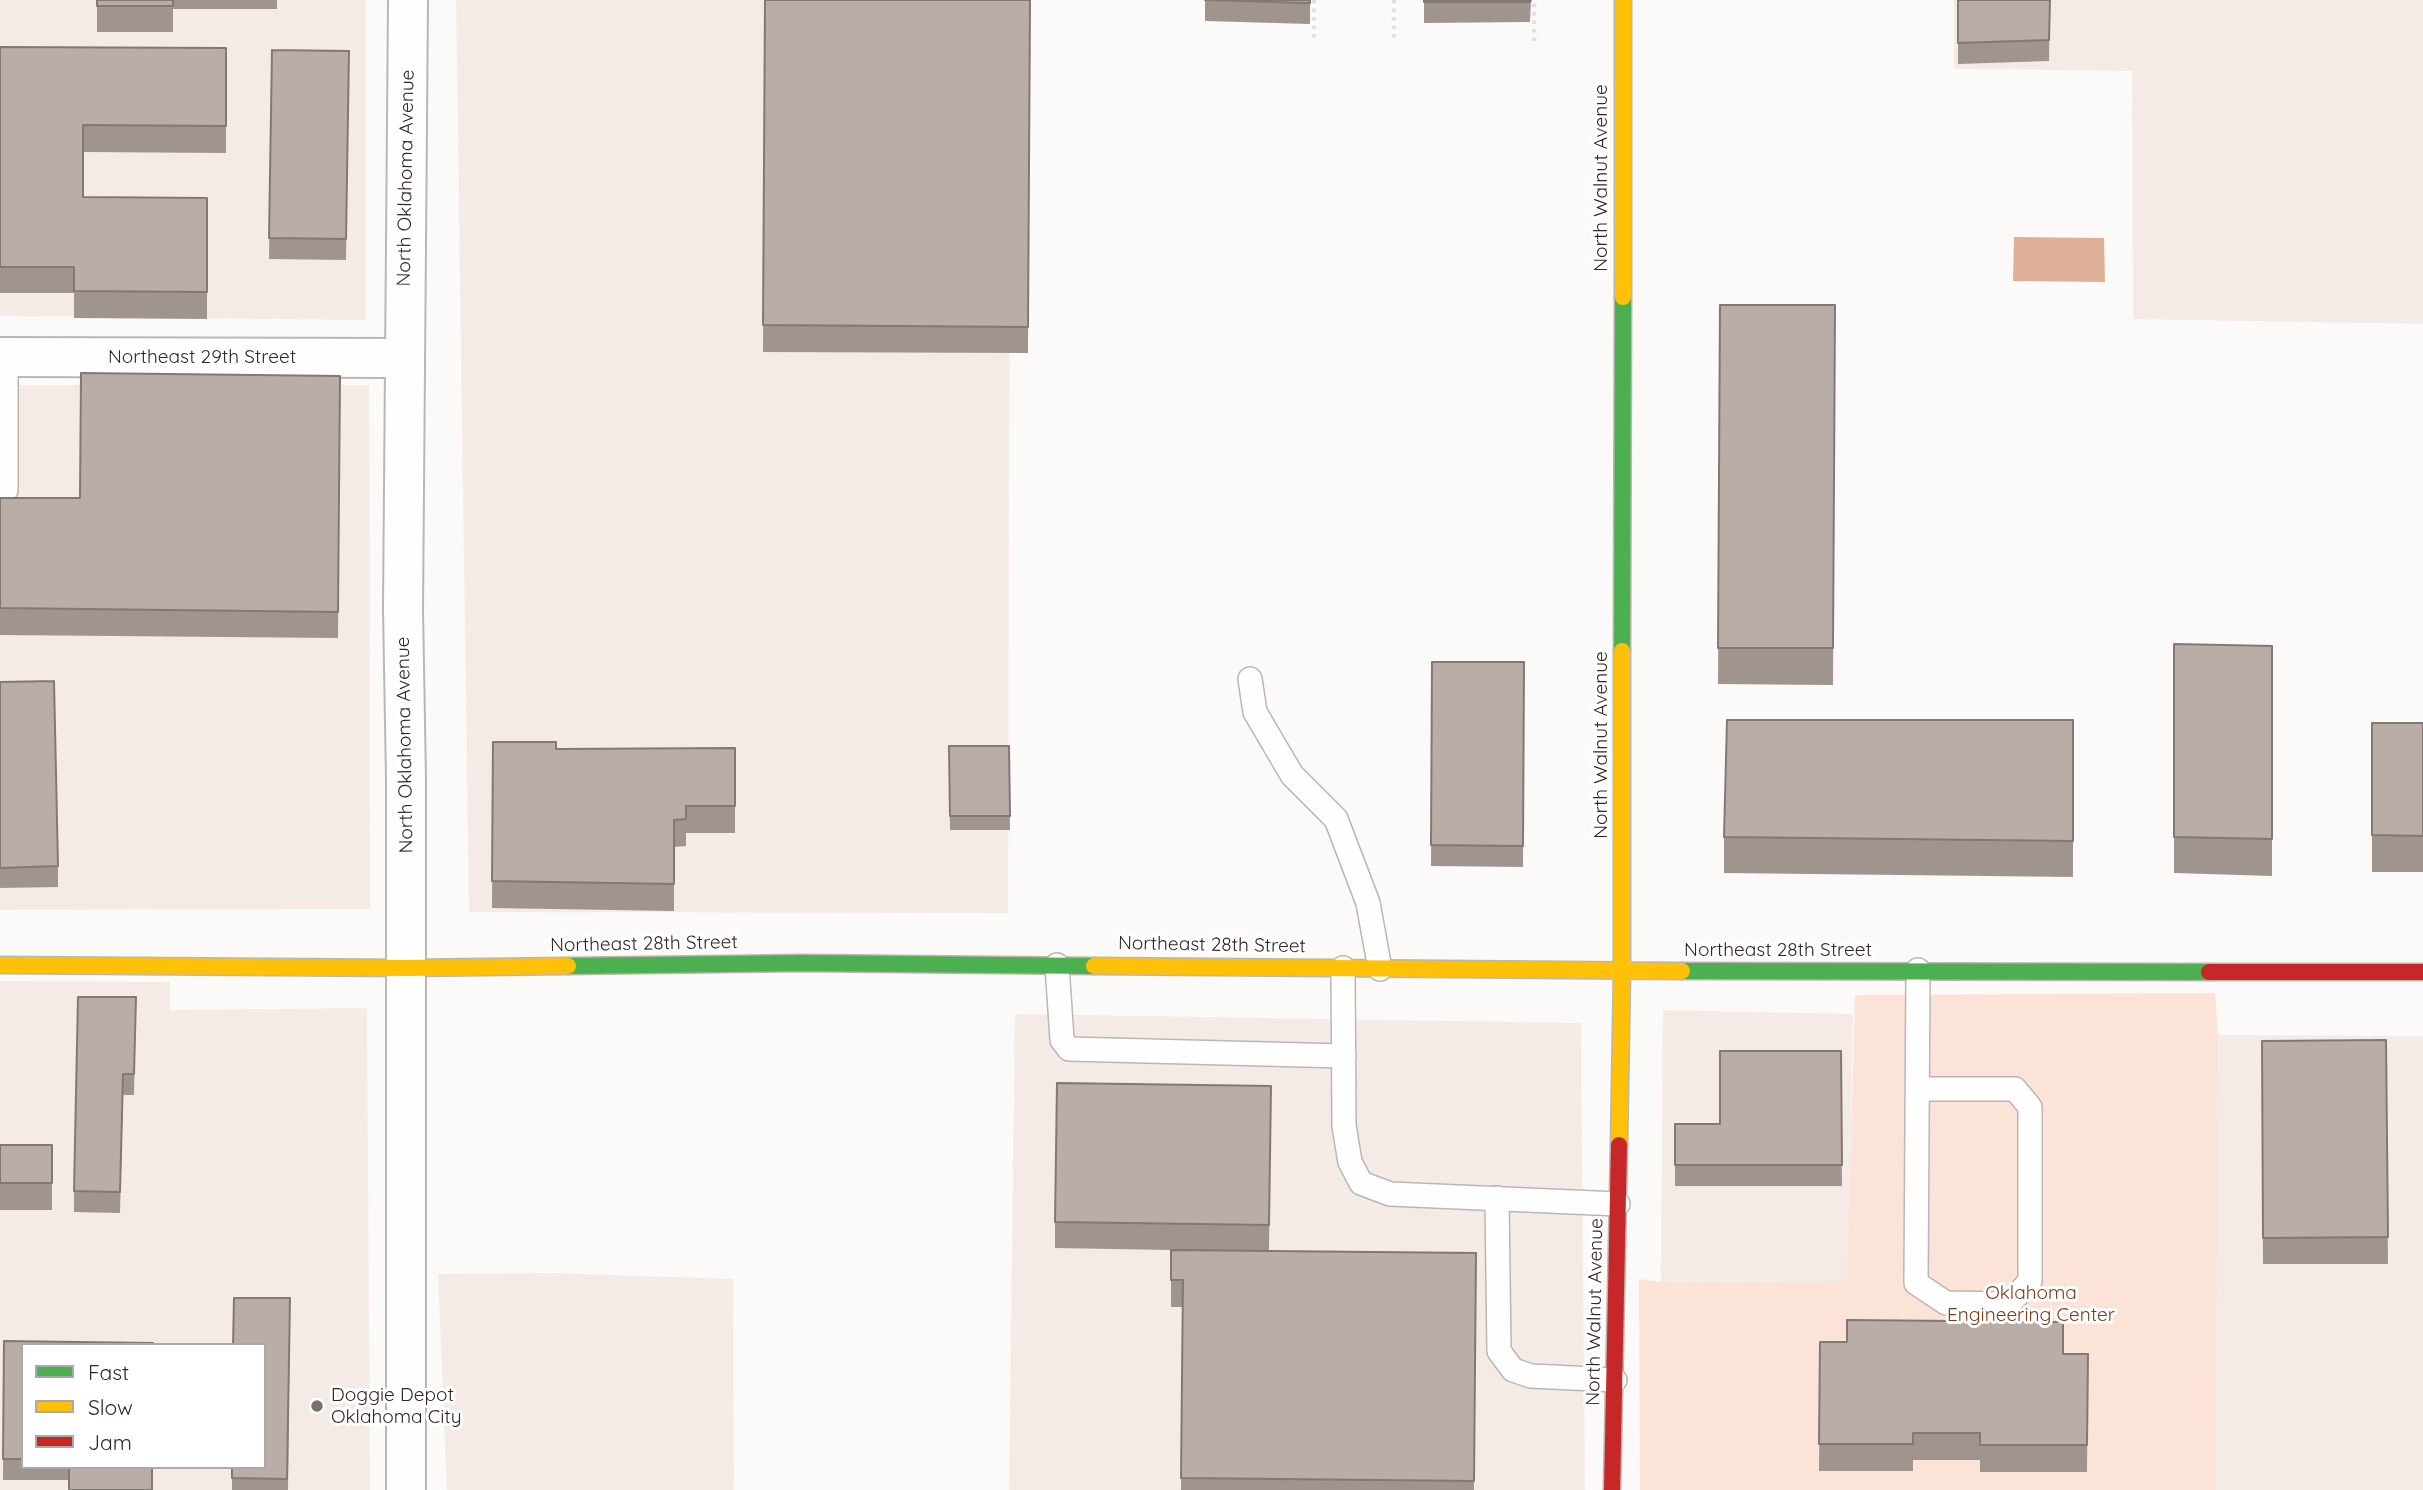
<!DOCTYPE html>
<html>
<head>
<meta charset="utf-8">
<style>
	body { margin:0 }
	#map { position:relative; width:2423px; height:1490px; overflow:hidden; background:#fcfaf8; font-family:Quicksand,sans-serif }
	canvas { display:block }
	.legend { position:absolute; left:21px; top:1343px; width:245px; height:126px; box-sizing:border-box; background:#fff; border:2px solid #aca8a7; margin:0; padding:9px 12px; list-style:none; font-size:21px; color:#302622 }
	.legend li { display:flex; align-items:center; gap:14px; height:35px }
	.legend b { width:35px; border:2px solid #aca8a7 }
</style>
</head>
<body>
<div id="map">
<canvas width="2423" height="1490"></canvas>
<ul class="legend">
<li><b style="height:9px;background:#4caf50"></b>Fast</li>
<li><b style="height:9px;background:#ffc107"></b>Slow</li>
<li><b style="height:9px;background:#c62828"></b>Jam</li>
</ul>
</div>
<script>
const ctx = document.querySelector('canvas').getContext('2d');
ctx.lineJoin = 'round';
function fillPath(path, color) { ctx.fillStyle = color; ctx.fill(path, 'evenodd'); }
const toPath = rows => new Path2D(rows.map(r => 'M' + r).join(''));
function stroke(path, color, width, dash) { ctx.strokeStyle = color; ctx.lineWidth = width; ctx.lineCap = dash ? 'butt' : 'round'; ctx.setLineDash(dash || []); ctx.stroke(path); }
function label(font, color, halo, rows, align = 'center') {
  ctx.font = font + ' Quicksand,sans-serif'; ctx.lineWidth = 6; ctx.setLineDash([]); ctx.textBaseline = 'middle'; ctx.strokeStyle = halo; ctx.fillStyle = color; for (const [text, x, y, turn = 0] of rows) {
    ctx.save(); ctx.translate(x, y); ctx.rotate((+turn || 0) * Math.PI / 180); ctx.textAlign = isNaN(turn) ? turn : align; if (halo) ctx.strokeText(text, 0, 0); ctx.fillText(text, 0, 0); ctx.restore();
  }
}
fillPath(toPath([
	[0,0,366,0,366,320,0,316],
	[456,0,1010,0,1008,913,469,912],
	[1954,0,2423,0,2423,324,2133,319,2132,71,1954,69],
	[0,385,369,385,370,909,0,910],
	[0,981,170,982,170,1010,367,1008,370,1490,0,1490],
	[23,1345,264,1345,264,1467,23,1467],
	[1663,1010,1853,1014,1848,1281,1661,1282],
	[1015,1014,1581,1023,1585,1490,1009,1490],
	[2218,1035,2423,1036,2423,1490,2216,1490],
	[553,1273,733,1279,734,1490,447,1490,438,1274]
]), '#f4ebe7');
fillPath(toPath([
	[2215,993,2218,1035,2216,1490,1640,1490,1639,1279,1661,1282,1847,1281,1855,995]
]), '#fbe3d7');
fillPath(toPath([
	[2014,237,2104,238,2105,282,2013,281]
]), '#dfaf97');
const lane = toPath([
	[6,357,6,490],
	[1250,679,1255,712,1292,775,1336,819,1368,903,1380,969],
	[1057,965,1062,1040,1069,1049,1344,1056],
	[1343,968,1344,1126,1350,1162,1361,1183,1390,1194,1618,1204],
	[1918,1089,2015,1089,2030,1107,2030,1281,2009,1304,1946,1303,1916,1283,1918,970],
	[1497,1198,1499,1351,1513,1370,1531,1376,1615,1380]
]);
const street = toPath([
	[0,357,404,358],
	[406,1490,406,780,403,609,408,0]
]);
const fast = toPath([
	[1622,651,1623,297],
	[568,966,804,963,1094,966],
	[1682,971,2209,972]
]);
const slow = toPath([
	[1623,297,1623,0],
	[0,965,406,968,568,966],
	[1094,966,1682,971],
	[1619,1145,1622,971,1622,651]
]);
const jam = toPath([
	[2209,972,2423,972],
	[1612,1490,1619,1145]
]);
stroke(lane, '#bcb6b3', 26);
stroke(street, '#bcb6b3', 42);
stroke(fast, '#bcb6b3', 19);
stroke(slow, '#bcb6b3', 19);
stroke(jam, '#bcb6b3', 19);
stroke(toPath([
	[1314,0,1314,38],
	[1394,0,1394,39],
	[1534,41,1534,0]
]), '#e1e0de', 4.5, [3.5, 5]);
stroke(lane, '#fffefe', 23);
stroke(street, '#fffefe', 38);
stroke(fast, '#4caf50', 16);
stroke(slow, '#ffc107', 16);
stroke(jam, '#c62828', 16);
fillPath(toPath([
	[97,0,277,0,277,9,173,9,173,32,97,32],
	[765,0,1030,0,1028,353,763,352],
	[1205,0,1310,0,1310,24,1205,21],
	[1424,0,1531,0,1530,22,1424,23],
	[1958,0,2050,0,2049,61,1958,64],
	[0,47,226,48,226,153,83,152,83,197,207,198,207,319,74,318,74,293,0,293],
	[272,50,349,51,346,260,269,259],
	[1720,305,1835,305,1833,685,1718,684],
	[340,376,338,638,0,635,0,498,80,498],
	[2174,644,2272,646,2272,876,2174,873],
	[1432,662,1524,662,1523,867,1431,866],
	[0,682,58,866,58,887,0,888],
	[2073,720,2073,877,1724,873,1724,837],
	[2372,723,2423,723,2423,872,2372,872],
	[493,742,556,749,735,748,735,833,686,833,686,846,674,847,674,911,492,908],
	[949,746,1009,746,1010,830,950,830],
	[136,997,134,1095,123,1095,120,1213,74,1212,74,1191],
	[2386,1040,2388,1264,2263,1264,2262,1041],
	[1841,1051,1842,1186,1675,1186,1675,1124,1720,1124],
	[1271,1086,1269,1251,1476,1253,1474,1490,1181,1490,1183,1307,1171,1307,1171,1250,1055,1248,1055,1222],
	[0,1145,52,1145,52,1210,0,1210],
	[290,1298,288,1490,232,1490,232,1467],
	[4,1341,23,1345,23,1467,152,1467,69,1480,3,1480],
	[1820,1342,2063,1354,2088,1354,2087,1472,1980,1472,1980,1460,1913,1460,1913,1471,1819,1471]
]), '#a0948f');
const building = toPath([
	[97,0,173,0,173,6,97,6,97,0],
	[765,0,1030,0,1028,327,763,325,765,0],
	[1205,0,1310,0,1310,3,1205,0],
	[1424,0,1531,0,1530,2,1424,2,1424,0],
	[1958,0,2050,0,2049,40,1958,43,1958,0],
	[0,47,226,48,226,126,83,125,83,197,207,198,207,292,74,291,74,267,0,267,0,47],
	[272,50,349,51,346,239,269,238,272,50],
	[1720,305,1835,305,1833,648,1718,648,1720,305],
	[81,373,340,376,338,612,0,608,0,498,80,498,81,373],
	[2174,644,2272,646,2272,839,2174,837,2174,644],
	[1432,662,1524,662,1523,846,1431,845,1432,662],
	[54,681,58,866,0,868,0,682,54,681],
	[1727,720,2073,720,2073,841,1724,837,1727,720],
	[2372,723,2423,723,2423,836,2372,835,2372,723],
	[493,742,556,742,556,749,735,748,735,806,686,806,686,819,674,820,674,884,492,881,493,742],
	[949,746,1009,746,1010,816,950,816,949,746],
	[78,997,136,997,134,1074,123,1074,120,1192,74,1191,78,997],
	[2386,1040,2388,1237,2263,1238,2262,1041,2386,1040],
	[1720,1051,1841,1051,1842,1165,1675,1165,1675,1124,1720,1124,1720,1051],
	[1057,1083,1271,1086,1269,1225,1055,1222,1057,1083],
	[0,1145,52,1145,52,1183,0,1183,0,1145],
	[1171,1250,1476,1253,1474,1481,1181,1478,1183,1280,1171,1280,1171,1250],
	[234,1298,290,1298,287,1479,232,1478,232,1467,264,1467,264,1345,233,1345,234,1298],
	[1847,1320,2063,1322,2063,1354,2088,1354,2087,1445,1980,1445,1980,1433,1913,1433,1913,1444,1819,1444,1820,1342,1847,1342,1847,1320],
	[4,1341,153,1343,153,1345,23,1345,23,1459,3,1459,4,1341],
	[69,1467,152,1467,152,1490,69,1490,69,1467]
]);
fillPath(building, '#baaca6');
stroke(building, '#827874', 2);
for (const [x, y, r, color] of [
	[317,1406,7,"#77706d"]
]) { const dot = new Path2D(); dot.arc(x, y, r, 0, 2 * Math.PI); ctx.fillStyle = color; ctx.fill(dot); stroke(dot, '#fff', 2.5); }
label('19px', '#302622', '#fff', [
	["North Oklahoma Avenue",406,178,-89],
	["North Walnut Avenue",1601,178,-90],
	["Northeast 29th Street",202,357],
	["North Oklahoma Avenue",405,745,-91],
	["North Walnut Avenue",1601,745,-90],
	["Northeast 28th Street",644,944,-1],
	["Northeast 28th Street",1212,945,1],
	["Northeast 28th Street",1778,950],
	["North Walnut Avenue",1595,1312,-89]
]);
label('19px', '#7a3b18', '#fff', [
	["Oklahoma",2031,1293],
	["Engineering Center",2031,1315]
]);
label('19px', '#302622', '#fff', [
	["Doggie Depot",331,1395],
	["Oklahoma City",331,1417]
], 'left');
</script>
</body>
</html>
